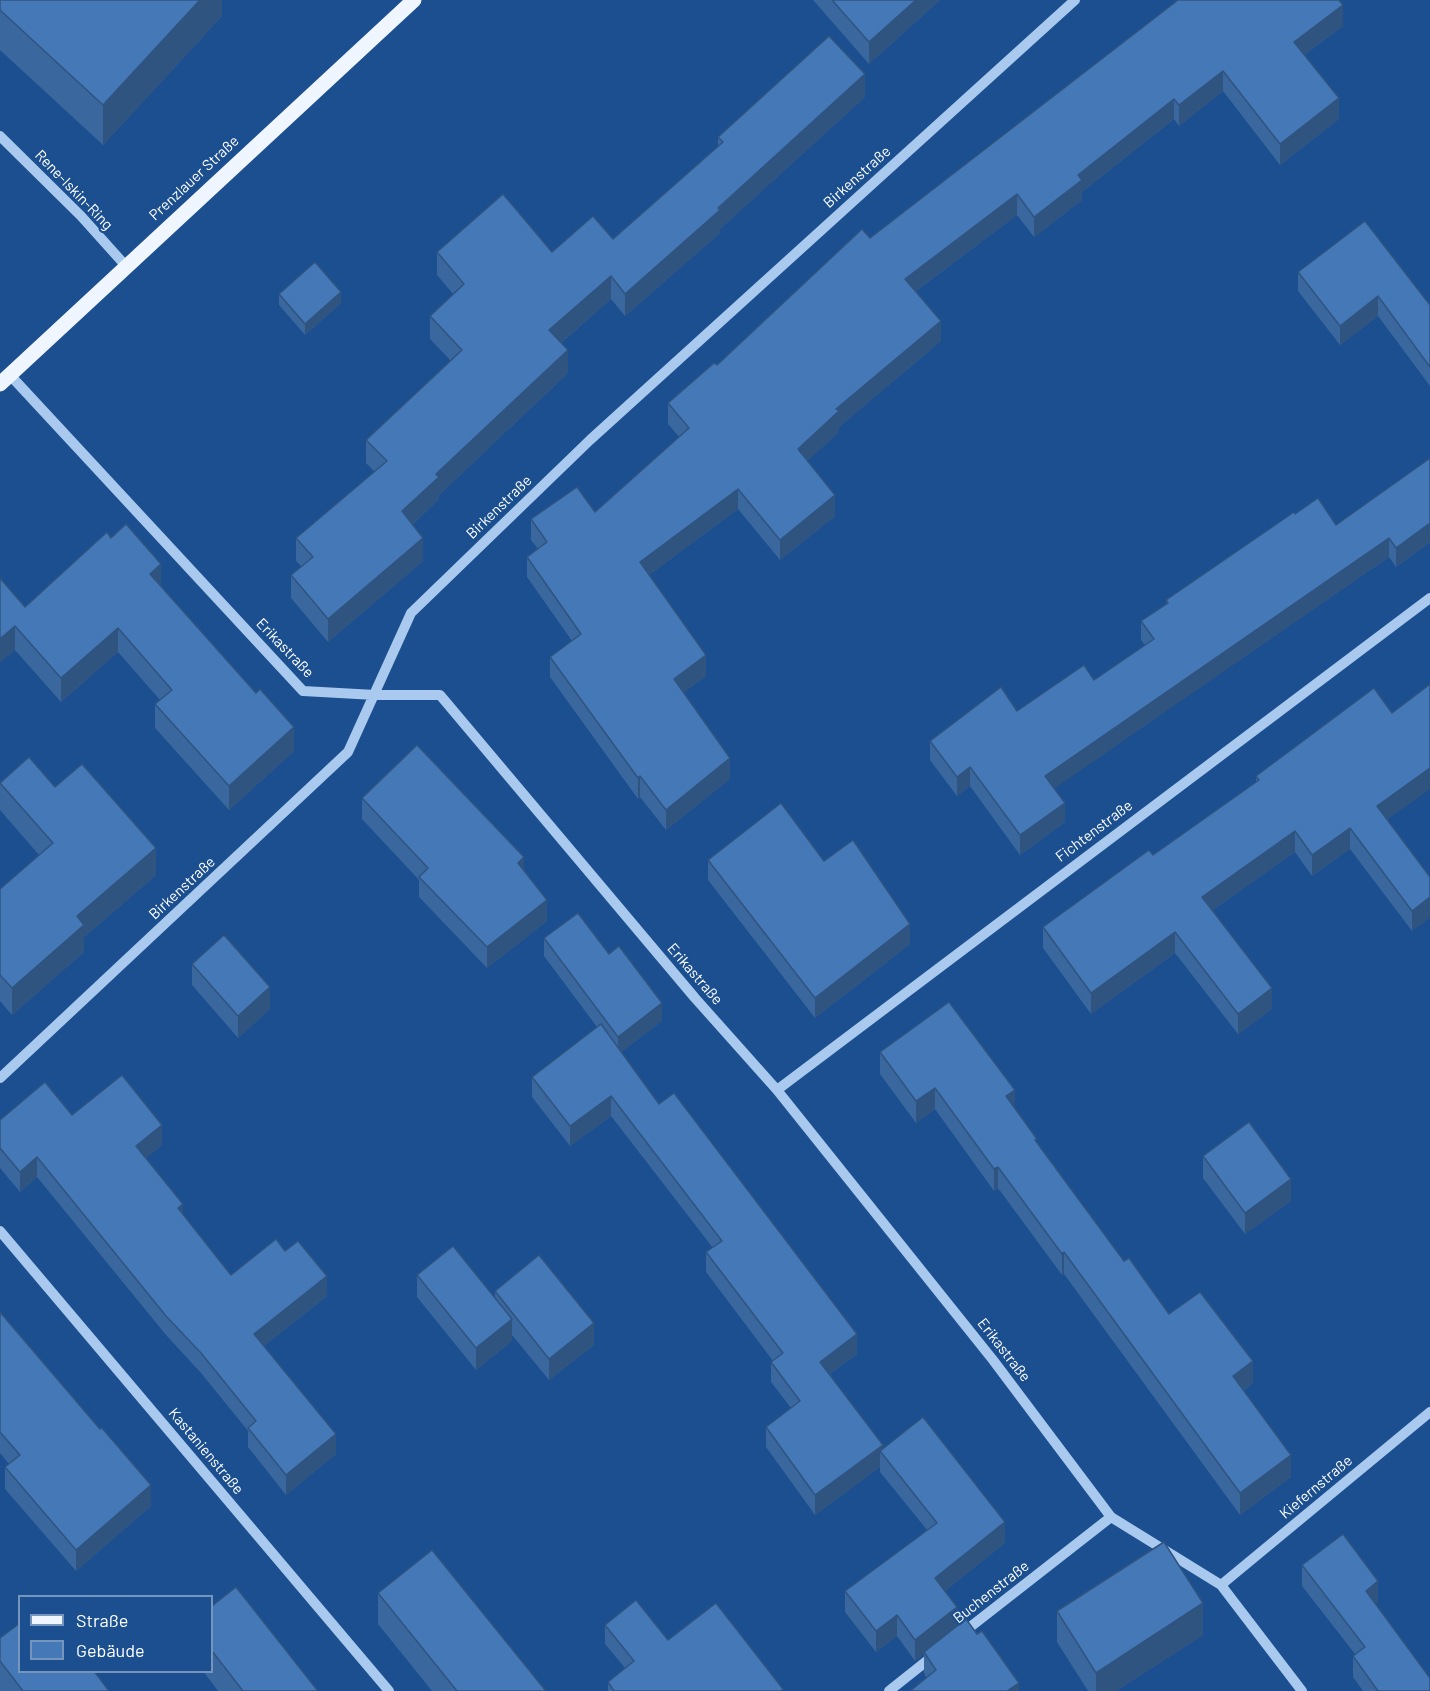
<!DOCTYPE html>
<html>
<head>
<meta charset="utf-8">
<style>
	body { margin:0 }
	#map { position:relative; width:1430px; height:1691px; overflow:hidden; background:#1b4f8f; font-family:Barlow,sans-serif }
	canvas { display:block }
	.legend { position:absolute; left:18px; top:1595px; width:195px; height:78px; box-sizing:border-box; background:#1b4f8f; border:2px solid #7695bc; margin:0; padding:8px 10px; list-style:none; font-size:18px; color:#fff }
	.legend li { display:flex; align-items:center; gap:12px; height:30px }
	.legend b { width:30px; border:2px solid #7695bc }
</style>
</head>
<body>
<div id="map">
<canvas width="1430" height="1691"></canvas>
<ul class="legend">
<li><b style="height:8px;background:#f0f6ff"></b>Straße</li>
<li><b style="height:16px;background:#4478b7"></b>Gebäude</li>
</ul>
</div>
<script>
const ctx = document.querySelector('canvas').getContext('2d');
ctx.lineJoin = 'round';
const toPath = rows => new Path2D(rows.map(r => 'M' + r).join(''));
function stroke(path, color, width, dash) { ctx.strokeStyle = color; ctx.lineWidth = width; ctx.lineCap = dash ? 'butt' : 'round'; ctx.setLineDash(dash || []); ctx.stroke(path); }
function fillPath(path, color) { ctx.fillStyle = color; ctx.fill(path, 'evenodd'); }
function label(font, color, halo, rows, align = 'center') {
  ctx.font = font + ' Barlow,sans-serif'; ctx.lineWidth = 4.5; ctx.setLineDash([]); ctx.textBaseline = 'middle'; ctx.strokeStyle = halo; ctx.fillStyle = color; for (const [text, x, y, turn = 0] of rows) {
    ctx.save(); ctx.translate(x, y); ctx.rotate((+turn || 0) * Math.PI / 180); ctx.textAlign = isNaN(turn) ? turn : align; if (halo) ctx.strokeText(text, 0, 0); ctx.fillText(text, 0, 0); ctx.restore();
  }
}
stroke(toPath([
	[0,136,81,216,125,265],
	[10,375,303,691,375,695,440,695,695,998,777,1090,993,1360,1111,1517,1221,1585,1302,1691],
	[0,1078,348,752,411,613,590,440,1075,0],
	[777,1090,1430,598],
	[0,1231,389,1691],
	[1221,1585,1430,1412],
	[960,1635,1111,1517],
	[889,1691,933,1656]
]), '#a9c9ee', 10);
stroke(toPath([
	[0,384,414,0]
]), '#f0f6ff', 15);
fillPath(toPath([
	[0,0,222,0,222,16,103,145,0,50],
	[813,0,940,0,869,64],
	[1178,0,1343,26,1304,55,1339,119,1280,165,1223,91,1179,126,1174,119,1082,192,1082,200,1034,237,1017,215,916,291,941,341,839,427,839,432,807,461,835,516,780,560,738,509,649,575,706,676,683,693,730,779,666,830,640,797,638,799,550,677,550,657,572,641,527,577,527,557,538,549,531,540,531,519,595,512,679,437,668,424,668,403,717,365,870,238],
	[865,97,720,229,720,233,625,316,611,299,561,343,568,373,439,495,439,499,412,525,423,561,328,642,291,598,291,575,302,567,296,561,296,538,375,472,366,463,366,440,451,361,430,339,430,316,453,294,437,275,437,252,552,252,613,239,718,146,718,137],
	[1298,272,1430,305,1430,386,1378,316,1340,345,1298,291],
	[279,294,341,303,305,335,279,305],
	[1430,458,1430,542,1396,567,1389,557,1054,788,1065,822,1020,855,970,786,957,796,930,760,930,741,1017,711,1094,680,1145,645,1141,640,1141,621,1166,604,1166,600,1295,514,1336,525],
	[0,578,25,607,161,586,294,751,229,810,155,728,155,704,160,700,118,652,61,702,15,650,0,662],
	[1256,776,1387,820,1430,877,1412,931,1350,849,1312,876,1295,852,1213,910,1272,1009,1238,1034,1175,953,1091,1014,1043,948,1043,927,1153,855,1256,782],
	[0,782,55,787,156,875,84,937,84,952,12,1015,0,1001,0,889,39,855,0,810],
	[362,798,524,871,547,921,487,968,419,897,419,880,362,819],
	[708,860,910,944,815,1018,708,880],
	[544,938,662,1021,621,1052,659,1104,857,1354,830,1374,883,1449,1005,1543,945,1591,957,1626,1019,1691,926,1677,924,1673,924,1654,915,1661,897,1636,876,1652,845,1612,845,1591,927,1530,880,1472,880,1467,815,1515,766,1447,766,1427,791,1408,771,1382,771,1362,773,1361,706,1272,706,1252,713,1248,611,1116,570,1146,532,1097,532,1077,597,1027,544,956],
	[192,964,270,1009,238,1038,192,985],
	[880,1052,1015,1109,1037,1143,1124,1261,1169,1314,1253,1383,1244,1390,1291,1477,1240,1515,1064,1274,1062,1275,998,1188,994,1191,935,1109,916,1123,880,1074],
	[72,1115,162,1145,146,1158,183,1215,231,1275,285,1251,327,1296,264,1346,336,1454,286,1495,248,1447,248,1431,201,1373,166,1335,37,1177,20,1192,0,1168,0,1120],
	[1203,1156,1291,1201,1245,1234,1203,1178],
	[417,1275,495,1298,495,1291,594,1345,549,1380,512,1335,512,1341,476,1370,417,1297],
	[0,1312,151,1506,76,1571,5,1489,5,1467,9,1464,0,1453],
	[1302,1565,1378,1602,1375,1604,1430,1691,1363,1691,1353,1677,1353,1656,1355,1654,1302,1586],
	[378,1593,546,1691,432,1691,378,1624],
	[212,1606,318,1691,218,1691,203,1671,212,1671],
	[1057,1611,1203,1635,1116,1691,1088,1691,1057,1642],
	[605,1625,668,1640,783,1691,608,1691,608,1682,625,1668,605,1644],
	[0,1638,109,1691,0,1691]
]), '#3a679d');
fillPath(toPath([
	[200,0,222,0,222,16,103,145,103,105],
	[916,0,940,0,869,64,869,42],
	[1343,5,1343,26,1294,62,1294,42],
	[1223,71,1223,91,1179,126,1179,105],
	[865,74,865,97,720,229,720,233,625,316,625,294],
	[1339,98,1339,119,1280,165,1280,144],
	[1174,99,1174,119,1082,192,1082,200,1034,237,1034,217,1078,175],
	[1017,194,1017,215,905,299,905,279],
	[611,276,611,299,549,353,549,330],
	[341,292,341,303,305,335,305,324],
	[1378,296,1378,316,1340,345,1340,326],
	[941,321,941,341,839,427,839,432,798,470,798,449,836,409],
	[568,350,568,373,439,495,439,499,402,534,402,511,436,474],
	[738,489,738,509,640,582,640,562],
	[835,495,835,516,780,560,780,540],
	[1430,523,1430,542,1396,567,1396,548],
	[423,538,423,561,328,642,328,619],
	[1389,538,1389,557,1045,795,1045,776],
	[161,564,161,588,150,574],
	[15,626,15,650,0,662,0,639],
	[118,628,118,652,61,702,61,678],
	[706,655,706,676,674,700,674,679],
	[294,727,294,751,229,810,229,786],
	[730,758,730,779,666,830,666,810],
	[970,767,970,786,957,796,957,777],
	[1430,768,1430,789,1377,827,1377,806],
	[640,776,640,797,638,799,638,778],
	[1065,803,1065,822,1020,855,1020,835],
	[1350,828,1350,849,1312,876,1312,855],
	[1295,831,1295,852,1202,918,1202,897],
	[156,848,156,875,84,937,84,952,12,1015,12,988,77,916],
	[524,857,524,877,518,863],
	[1430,897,1430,918,1412,931,1412,911],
	[547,900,547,921,487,968,487,947],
	[910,924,910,944,815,1018,815,998],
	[1175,932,1175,953,1091,1014,1091,993],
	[270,987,270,1009,238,1038,238,1016],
	[1272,988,1272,1009,1238,1034,1238,1014],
	[662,1003,662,1021,618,1054,618,1037],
	[935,1088,935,1109,916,1123,916,1101],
	[1015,1090,1015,1111,1006,1096],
	[611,1096,611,1116,570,1146,570,1126],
	[162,1125,162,1145,136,1166,136,1146],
	[37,1157,37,1177,20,1192,20,1172],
	[998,1167,998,1188,994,1191,994,1169],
	[1291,1179,1291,1201,1245,1234,1245,1213],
	[183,1204,183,1224,178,1208],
	[1064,1252,1064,1274,1062,1275,1062,1254],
	[327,1276,327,1296,254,1354,254,1334],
	[512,1319,512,1341,476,1370,476,1348],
	[594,1323,594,1345,549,1380,549,1359],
	[857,1334,857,1354,820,1381,820,1362],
	[1253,1361,1253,1383,1233,1397,1233,1376],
	[336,1434,336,1454,286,1495,286,1475],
	[883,1445,883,1455,880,1451,880,1467,815,1515,815,1495],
	[1291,1455,1291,1477,1240,1515,1240,1493],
	[151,1485,151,1506,76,1571,76,1550],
	[1005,1522,1005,1543,935,1599,935,1578],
	[1378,1581,1378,1602,1366,1611,1366,1591],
	[1203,1603,1203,1635,1116,1691,1096,1691,1096,1673],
	[957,1607,957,1628,924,1652,924,1654,915,1661,915,1640],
	[897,1615,897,1636,876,1652,876,1631],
	[1019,1683,1019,1691,1007,1691]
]), '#305480');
const building = toPath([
	[0,0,200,0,103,105,0,10,0,0],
	[832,0,916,0,869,42,832,0],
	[1178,0,1339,0,1343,5,1294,42,1339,98,1280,144,1223,71,1179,105,1174,99,1078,175,1082,180,1034,217,1017,194,905,279,941,321,836,409,839,411,798,449,835,495,780,540,738,489,640,562,706,655,674,679,730,758,666,810,640,776,638,778,550,657,581,634,527,557,547,542,531,519,577,487,595,512,689,428,668,403,714,363,717,365,862,229,870,238,1178,0],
	[829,36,865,74,718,208,720,210,625,294,611,276,549,330,568,350,436,474,439,477,402,511,423,538,328,619,291,575,313,557,296,538,387,461,366,440,462,350,430,316,464,284,437,252,503,194,552,252,593,216,613,239,723,142,718,137,829,36],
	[1365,221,1430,305,1430,367,1378,296,1340,326,1298,272,1365,221],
	[315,262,341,292,305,324,279,294,315,262],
	[1430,458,1430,523,1396,548,1389,538,1045,776,1065,803,1020,835,970,767,957,777,930,741,1001,687,1017,711,1084,665,1094,680,1154,639,1141,621,1168,603,1166,600,1294,512,1295,514,1318,498,1336,525,1430,458],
	[126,524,161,564,150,574,256,693,260,689,294,727,229,786,155,704,172,690,118,628,61,678,15,626,0,639,0,578,25,607,107,532,111,538,126,524],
	[1430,684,1430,768,1377,806,1430,877,1430,897,1412,911,1350,828,1312,855,1295,831,1202,897,1272,988,1238,1014,1175,932,1091,993,1043,927,1149,850,1153,855,1259,780,1256,776,1374,688,1392,713,1430,684],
	[417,745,524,857,518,863,547,900,487,947,419,877,428,868,362,798,417,745],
	[29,757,55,787,82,764,156,848,77,916,84,925,12,988,0,975,0,889,53,843,0,783,29,757],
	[781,803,824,861,853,840,910,924,815,998,708,860,781,803],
	[578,913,609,954,619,946,662,1003,618,1037,544,938,578,913],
	[224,935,270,987,238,1016,192,964,224,935],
	[949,1002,1015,1090,1006,1096,1037,1139,1035,1140,1124,1261,1129,1258,1169,1314,1200,1292,1253,1361,1233,1376,1291,1455,1240,1493,1064,1252,1062,1254,998,1167,994,1169,935,1088,916,1101,880,1052,949,1002],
	[601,1024,659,1104,674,1093,857,1334,820,1362,883,1445,815,1495,766,1427,800,1401,771,1362,783,1353,706,1252,722,1241,611,1096,570,1126,532,1077,601,1024],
	[122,1075,162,1125,136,1146,183,1204,178,1208,231,1275,276,1239,285,1251,298,1241,327,1276,254,1334,336,1434,286,1475,248,1428,256,1421,201,1353,166,1316,37,1157,20,1172,0,1148,0,1120,45,1082,72,1115,122,1075],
	[1249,1122,1291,1179,1245,1213,1203,1156,1249,1122],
	[453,1246,512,1319,476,1348,417,1275,453,1246],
	[539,1255,594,1323,549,1359,495,1291,539,1255],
	[0,1312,100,1429,102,1428,151,1485,76,1550,5,1467,20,1455,0,1432,0,1312],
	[923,1417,1005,1522,935,1578,957,1607,915,1640,897,1615,876,1631,845,1591,937,1523,880,1451,923,1417],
	[1343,1534,1378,1581,1366,1591,1430,1678,1430,1691,1378,1691,1353,1656,1365,1647,1302,1565,1343,1534],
	[1164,1542,1203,1603,1096,1673,1057,1611,1164,1542],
	[432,1550,546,1691,457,1691,378,1593,432,1550],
	[236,1587,318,1691,243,1691,212,1651,212,1606,236,1587],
	[636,1600,668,1640,716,1603,783,1689,781,1691,614,1691,608,1682,634,1661,605,1625,636,1600],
	[966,1619,977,1634,982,1631,1019,1683,1007,1691,910,1691,936,1670,924,1652,966,1619],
	[20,1623,20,1671,94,1671,109,1691,23,1691,0,1661,0,1638,20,1623]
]);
fillPath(building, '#4478b7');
stroke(building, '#305480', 1.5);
label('15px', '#fff', '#1b4f8f', [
	["Birkenstraße",857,177,-42],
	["Prenzlauer Straße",194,178,-43],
	["Rene-Iskin-Ring",74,190,46],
	["Birkenstraße",499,507,-44],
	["Erikastraße",285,648,46],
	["Fichtenstraße",1094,831,-37],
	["Birkenstraße",182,888,-43],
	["Erikastraße",695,974,49],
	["Erikastraße",1004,1350,52],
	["Kastanienstraße",206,1451,50],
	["Kiefernstraße",1316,1487,-40],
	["Buchenstraße",991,1592,-38]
]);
</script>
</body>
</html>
